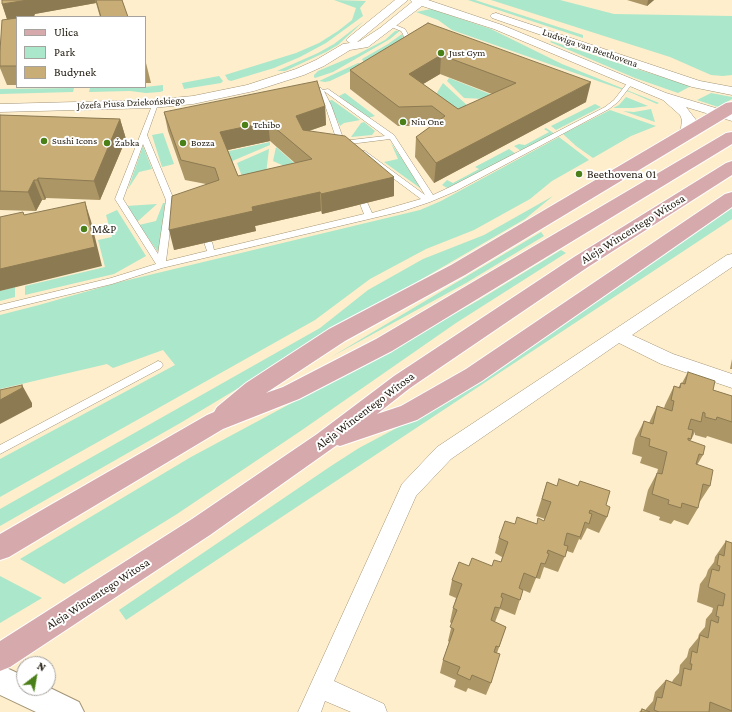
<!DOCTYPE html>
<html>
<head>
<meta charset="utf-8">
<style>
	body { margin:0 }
	#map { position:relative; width:732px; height:712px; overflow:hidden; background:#feeecc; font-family:"Crimson Pro",serif }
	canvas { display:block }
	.legend { position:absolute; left:16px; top:16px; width:130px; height:72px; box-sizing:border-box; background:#fff; border:1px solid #a6a39f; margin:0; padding:5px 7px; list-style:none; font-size:12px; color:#201a0e }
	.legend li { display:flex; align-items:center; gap:8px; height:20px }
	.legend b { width:20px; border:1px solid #a6a39f }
	.north { position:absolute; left:16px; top:656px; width:40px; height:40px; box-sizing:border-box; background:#fff; border:1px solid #a6a39f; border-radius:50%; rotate:31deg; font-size:11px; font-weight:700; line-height:16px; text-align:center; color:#201a0e }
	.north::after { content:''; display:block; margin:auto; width:14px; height:18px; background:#4a8017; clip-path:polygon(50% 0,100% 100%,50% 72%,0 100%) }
</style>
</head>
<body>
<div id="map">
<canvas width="732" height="712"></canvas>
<ul class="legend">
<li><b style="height:5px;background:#d6aaad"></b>Ulica</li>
<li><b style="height:11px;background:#abe7ca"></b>Park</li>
<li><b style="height:11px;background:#c8ae76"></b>Budynek</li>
</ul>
<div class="north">N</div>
</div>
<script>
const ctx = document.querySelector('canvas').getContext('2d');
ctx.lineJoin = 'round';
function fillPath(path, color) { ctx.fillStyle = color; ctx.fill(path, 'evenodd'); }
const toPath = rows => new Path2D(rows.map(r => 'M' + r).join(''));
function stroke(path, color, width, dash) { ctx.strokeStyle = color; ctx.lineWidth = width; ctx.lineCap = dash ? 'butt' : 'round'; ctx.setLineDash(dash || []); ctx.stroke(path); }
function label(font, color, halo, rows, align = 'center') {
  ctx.font = font + ' "Crimson Pro",serif'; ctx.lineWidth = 4; ctx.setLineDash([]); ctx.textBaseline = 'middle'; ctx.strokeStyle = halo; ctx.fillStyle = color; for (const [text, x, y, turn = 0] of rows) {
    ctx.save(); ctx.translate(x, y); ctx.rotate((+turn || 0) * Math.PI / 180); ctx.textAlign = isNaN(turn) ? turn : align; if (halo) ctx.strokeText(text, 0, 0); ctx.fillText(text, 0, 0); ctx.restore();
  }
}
fillPath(toPath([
	[334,0,366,1,360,8,363,16,326,43,300,57,274,68,231,81,228,80,225,75,296,53,319,43,338,31,352,20,356,8],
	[468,0,475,0,583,35,583,38],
	[491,0,560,0,614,14,732,16,732,75,723,76,711,75,670,57],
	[431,9,491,29,562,64,659,103,657,104,632,93,452,30,438,20,416,12],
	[364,21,338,45,326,52,285,71,277,71,318,53,334,44],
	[401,30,390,39,333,72,315,78,314,77,314,75,318,71,356,55,385,40,395,31],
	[402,34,403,36,402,39,367,62,363,61,362,59,388,44],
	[551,41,627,66,691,86,678,93,635,78,550,42],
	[358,63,366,64,330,81,325,82,319,81],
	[219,76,223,81,221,83,184,89,182,83],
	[449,78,510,102,485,99,464,98,447,81],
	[443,83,469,107,450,117,430,104],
	[163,85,163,91,160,92,146,93,130,91,89,92,90,88,145,87],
	[74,88,73,92,0,94,0,89],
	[345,93,375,116,368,118,339,96],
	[711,93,732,97,732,99,718,107,697,100],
	[626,97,648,106,633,108,613,108,619,105],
	[332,100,360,120,344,123,340,126,328,101],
	[595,104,601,107,556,130,551,126],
	[651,109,655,122,623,111,634,112],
	[610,110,656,126,631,136,593,158,576,146,563,134],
	[364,122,375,131,372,135,351,137,361,123],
	[546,128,555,134,521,151,514,146,519,144,525,145,549,132,544,129],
	[163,133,174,164,162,167,152,135],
	[559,137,589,160,552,181,530,199,474,230,426,249,370,279,315,320,0,497,0,459,175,365,163,350,113,368,107,364,0,389,0,315,39,305,120,282,420,210,441,201],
	[270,142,270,145,230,162,225,152],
	[391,143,422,188,420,188,384,162,398,159],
	[143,146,152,169,139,172,128,189],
	[276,147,311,178,273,161],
	[269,149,266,174,244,182,237,163],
	[509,149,516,154,449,189,442,185,447,180,453,183,479,169,475,167],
	[553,196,525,219,350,321,182,422,0,526,0,509,320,328,368,290,423,259,484,235],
	[163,203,165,203,159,252,158,252,139,225,156,221],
	[157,204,137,222,126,206],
	[732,208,732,219,126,620,119,610,331,466,359,448,425,413],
	[117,210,146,256,114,274,25,295,25,286,105,267,98,240,112,237,106,215],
	[541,232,544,236,466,283,331,357],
	[561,250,566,253,456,323,302,430,177,514,64,584,20,559,191,457,394,348,479,300],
	[15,287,15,297,0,301,0,291],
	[0,576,42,598,0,623]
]), '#abe7ca');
const lane = toPath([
	[389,24,393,24,405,29,410,38,407,44,399,46,398,45,402,42,404,38,403,34,401,31,389,26,389,24],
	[630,81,632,82,632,84,618,102,609,109,456,191,430,202,403,211,162,268,112,284,0,311,0,305,111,278,156,264,115,199,153,103,157,103,158,104,147,135,174,200,166,261,207,251,204,242,208,239,212,242,214,250,364,214,360,204,364,201,367,202,372,213,421,199,362,155,362,151,365,151,425,195,390,139,350,144,337,141,325,105,316,89,317,88,321,88,323,90,328,89,394,135,433,195,450,187,605,107,614,100,628,82,630,81],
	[324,91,385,136,351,140,343,138,331,105,324,91],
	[143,144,166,200,158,254,123,199,143,144],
	[158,361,161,362,163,365,161,368,0,454,0,445,158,361]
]);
const street = toPath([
	[395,0,408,0,357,42,360,41,380,28,412,2,410,0,428,0,502,25,666,93,732,113,732,121,686,107,696,120,695,128,688,139,678,139,676,136,681,128,682,120,680,115,663,100,494,29,422,6,368,47,350,50,324,66,304,75,254,91,193,104,152,108,0,112,0,104,152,100,193,96,247,85,296,69,316,60,343,44,350,43,346,40,348,38,395,0],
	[496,13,700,81,732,87,732,95,692,87,492,18,490,16,492,14,496,13],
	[732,254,732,267,632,335,673,354,732,374,732,388,661,364,619,343,451,459,416,496,334,681,384,704,387,712,351,712,325,701,321,712,298,712,402,484,437,447,727,255,732,254]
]);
const secondary = toPath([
	[0,665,24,676,24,688,48,687,79,702,84,712,36,712,0,695,0,665]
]);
const primary = toPath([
	[732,102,732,114,465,275,345,341,266,393,283,387,376,339,726,133,732,132,732,144,392,351,299,399,223,429,9,557,0,560,0,534,207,415,214,412,217,407,246,383,329,329,451,265,726,103,732,102],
	[732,161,732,175,588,267,410,388,377,414,401,406,466,369,725,194,732,192,732,207,482,381,417,420,340,446,337,445,210,535,10,667,0,671,0,641,192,519,317,434,394,376,574,257,726,163,732,161]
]);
stroke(lane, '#a49576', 1);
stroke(street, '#a49576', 1);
stroke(secondary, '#a49576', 2);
stroke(primary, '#fff', 2);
fillPath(lane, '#fff');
fillPath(street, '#fff');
fillPath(secondary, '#fff');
fillPath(primary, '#d6aaad');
fillPath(toPath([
	[2,0,122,0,128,17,100,17,96,3,17,17,17,85,7,85,0,68,0,51,7,19,2,4],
	[627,0,654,0,647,6],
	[428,23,586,102,434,183,415,157,416,137,431,126,398,126,350,89,350,70],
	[440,74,492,94,458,109,423,84],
	[145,59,151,83,145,83],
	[325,106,326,125,309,131,394,177,394,196,322,214,321,211,255,226,256,231,174,250,206,184,185,180,168,131,164,112],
	[270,141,295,163,238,176,228,150],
	[0,115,120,119,126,139,100,200,46,198,45,200,42,200,36,211,0,210],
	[732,359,732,369,730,369],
	[688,372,713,390,732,396,732,444,707,436,706,438,695,435,695,432,691,440,690,441,703,455,697,465,710,486,699,503,698,508,688,525,674,520,671,524,659,520,660,517,643,511,648,490,657,473,658,469,640,463,642,457,632,454,635,439,644,421,649,423,657,406,664,408,665,405,674,386,678,388,681,383,682,383],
	[580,481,606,505,607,517,599,533,587,528,581,540,579,539,573,553,567,551,558,572,544,567,540,579,536,578,530,593,523,590,515,615,500,609,495,622,506,627,497,653,491,683,486,695,468,688,466,692,454,687,456,680,440,673,443,660,449,642,448,641,452,624,450,622,453,608,456,598,449,595,452,580,469,566,492,566,501,562,502,557,495,553,499,538,515,524,536,524,544,521,545,519,536,516,547,482,557,486,578,486],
	[726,541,732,543,732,712,639,712,642,709,646,710,646,709,653,701,655,692,666,680,672,682,673,680,679,673,680,665,687,657,689,649,698,638,699,634,705,627,706,619,712,612,713,608,697,602,700,584,706,576,708,570,714,562,715,557]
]), '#ac9665');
fillPath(toPath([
	[28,0,95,0,96,3,35,14,34,17,17,17,17,21,8,22,2,4],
	[648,0,654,0,647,6],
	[441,55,440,74,408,93,409,74],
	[591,82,586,102,434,183,436,163],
	[325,106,326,125,297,135,296,116],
	[120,119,126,139,100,200,94,181],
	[268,122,270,141,223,151,220,132],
	[394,177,394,196,322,214,321,194],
	[38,178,46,198,45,200,37,180],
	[34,180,42,200,36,211,28,192],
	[320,192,321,211,255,226,256,231,174,250,169,230,252,207],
	[85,202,91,221,102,266,0,291,0,269],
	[22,385,32,403,32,407,0,424,0,400]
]), '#8c7a53');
const building = toPath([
	[2,0,28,0,2,4,2,0],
	[96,0,122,0,128,17,101,17,96,0],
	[17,18,17,66,0,66,0,51,2,20,17,18],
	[428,23,591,82,436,163,416,137,445,116,432,106,399,107,350,70,428,23],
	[441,55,516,83,458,109,409,74,441,55],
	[317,81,325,106,296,116,303,130,345,136,394,177,321,194,320,192,252,207,253,211,169,230,172,196,219,180,215,168,181,160,164,112,317,81],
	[268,122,312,159,238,176,220,132,268,122],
	[0,115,120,119,94,181,38,178,37,180,34,180,28,192,0,191,0,115],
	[85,202,95,247,0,269,0,217,23,212,24,215,85,202],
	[688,372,715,381,713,390,732,396,732,422,717,417,716,420,705,417,705,413,703,412,701,422,691,419,688,429,693,430,691,439,688,438,688,440,705,446,703,455,699,454,696,464,713,470,710,486,703,484,698,508,682,503,681,508,668,504,669,500,652,494,657,473,662,474,667,452,649,446,650,439,640,436,644,421,653,424,657,406,672,411,674,401,671,400,674,386,680,388,681,383,685,384,688,372],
	[22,385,22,388,0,400,0,390,22,385],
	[559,479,578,486,580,481,610,491,606,505,610,507,607,517,590,510,589,513,592,514,589,524,585,522,580,537,567,533,564,545,568,546,565,557,548,550,547,553,549,554,545,564,541,563,536,578,524,573,519,588,523,590,520,600,502,593,501,597,503,598,500,608,495,607,491,620,506,627,499,647,496,646,494,652,500,654,491,683,472,675,470,680,457,674,460,667,443,660,454,629,450,627,457,610,453,608,462,584,452,580,459,562,469,566,472,558,492,566,494,560,501,562,508,542,499,538,505,521,515,524,517,517,537,524,538,518,544,521,551,502,542,499,547,482,557,486,559,479],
	[726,541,732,543,732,711,710,702,709,712,659,712,654,710,657,697,662,698,666,680,681,686,684,668,691,670,692,664,690,664,692,651,697,653,700,635,708,638,711,620,718,623,719,617,716,616,718,605,723,606,725,594,708,587,712,569,719,571,720,566,717,565,719,554,724,556,726,541],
	[642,709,650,712,641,712,642,709]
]);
fillPath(building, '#c8ae76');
stroke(building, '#8c7a53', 1);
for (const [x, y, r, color] of [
	[441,53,4,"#4a8017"],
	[403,122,4,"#4a8017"],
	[245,125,4,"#4a8017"],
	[44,141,4,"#4a8017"],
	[107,143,4,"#4a8017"],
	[183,143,4,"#4a8017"],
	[579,174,4,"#4a8017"],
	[84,229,4,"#4a8017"]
]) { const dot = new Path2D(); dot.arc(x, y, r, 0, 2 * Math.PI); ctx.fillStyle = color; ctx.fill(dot); stroke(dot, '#fff', 1.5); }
label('10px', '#201a0e', '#fff', [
	["Ludwiga van Beethovena",590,48,19],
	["Józefa Piusa Dziekońskiego",131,103,-3]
]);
label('10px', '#201a0e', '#fff', [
	["Just Gym",449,53],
	["Niu One",411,122],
	["Tchibo",253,125],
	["Sushi Icons",52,141],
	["Żabka",115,143],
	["Bozza",191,143]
], 'left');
label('12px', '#201a0e', '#fff', [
	["Beethovena 01",587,174],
	["M&P",92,229]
], 'left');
label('12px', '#201a0e', '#fff', [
	["Aleja Wincentego Witosa",633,229,-32],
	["Aleja Wincentego Witosa",365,411,-37],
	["Aleja Wincentego Witosa",98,594,-33]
]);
</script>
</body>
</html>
